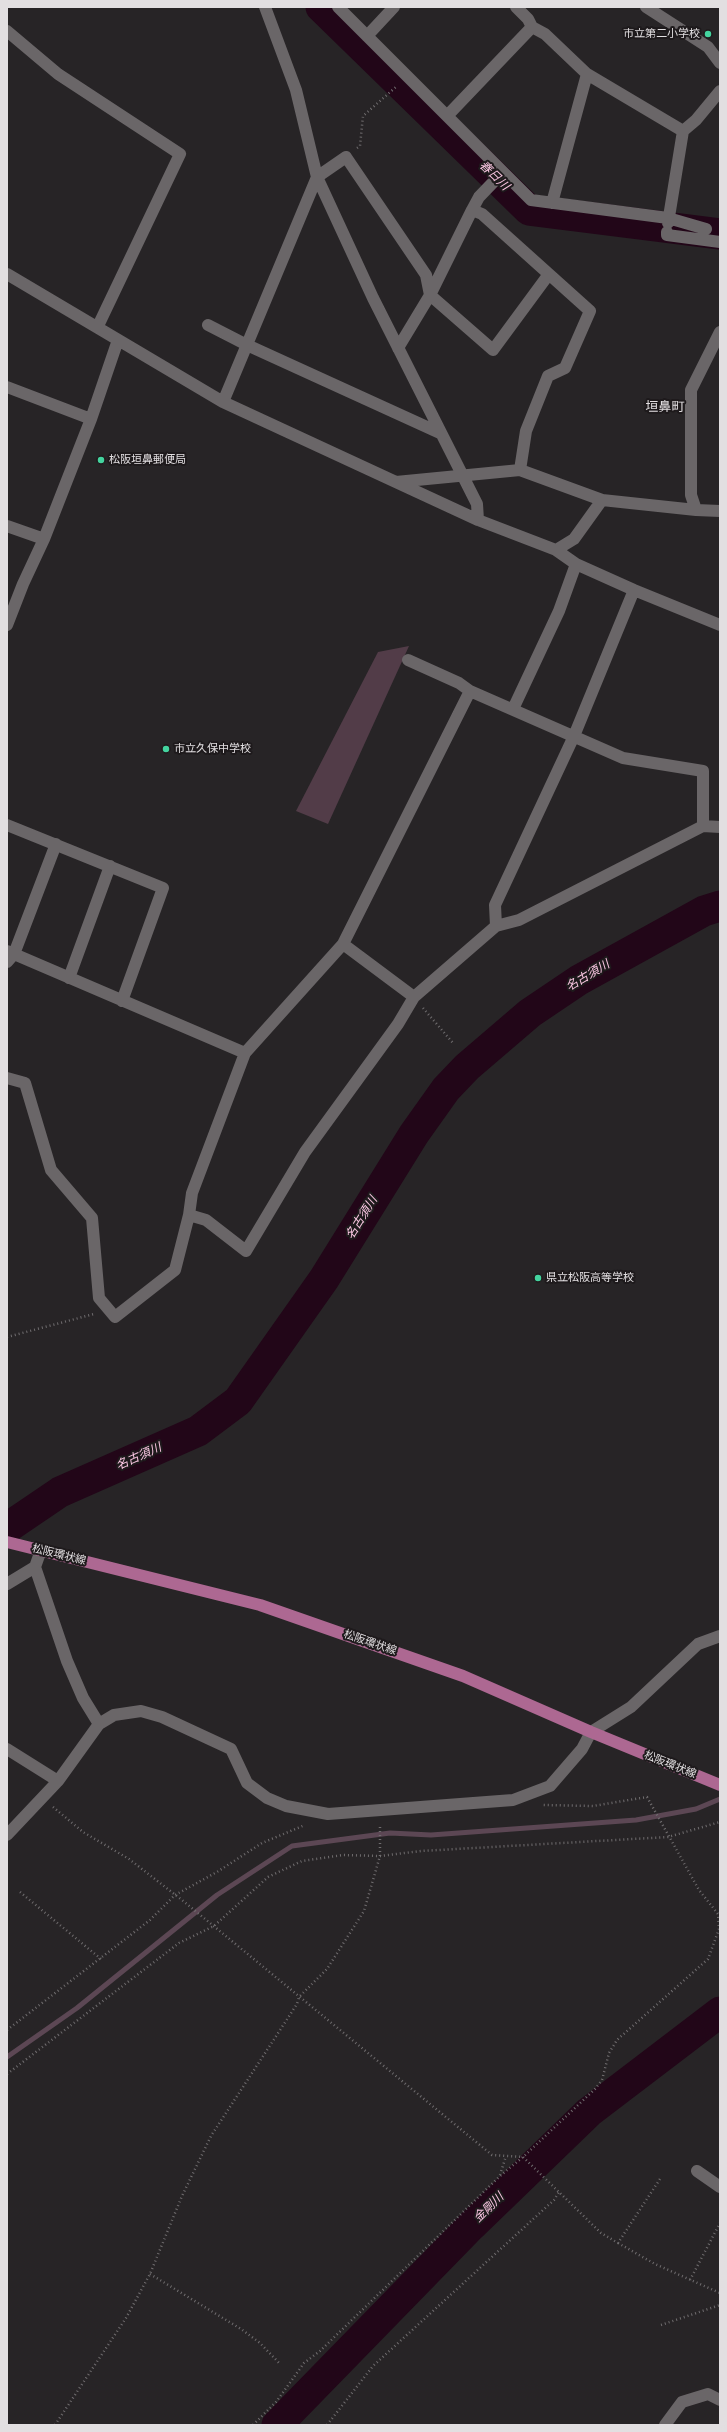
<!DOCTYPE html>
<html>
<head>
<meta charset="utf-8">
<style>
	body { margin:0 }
	#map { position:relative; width:727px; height:2432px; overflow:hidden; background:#272426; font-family:"Varela Round",sans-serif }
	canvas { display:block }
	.frame { position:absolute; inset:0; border:8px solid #e2dfe1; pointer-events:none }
</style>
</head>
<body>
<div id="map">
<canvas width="727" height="2432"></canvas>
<div class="frame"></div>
</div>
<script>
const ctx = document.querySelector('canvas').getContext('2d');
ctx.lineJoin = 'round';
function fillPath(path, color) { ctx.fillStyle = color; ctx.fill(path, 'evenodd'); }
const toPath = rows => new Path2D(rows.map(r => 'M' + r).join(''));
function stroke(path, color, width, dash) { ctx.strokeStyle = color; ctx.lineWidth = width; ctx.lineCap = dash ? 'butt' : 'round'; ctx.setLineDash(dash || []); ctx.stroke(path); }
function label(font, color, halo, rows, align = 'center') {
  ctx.font = font + ' "Varela Round","Noto Sans JP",sans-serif'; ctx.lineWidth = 4; ctx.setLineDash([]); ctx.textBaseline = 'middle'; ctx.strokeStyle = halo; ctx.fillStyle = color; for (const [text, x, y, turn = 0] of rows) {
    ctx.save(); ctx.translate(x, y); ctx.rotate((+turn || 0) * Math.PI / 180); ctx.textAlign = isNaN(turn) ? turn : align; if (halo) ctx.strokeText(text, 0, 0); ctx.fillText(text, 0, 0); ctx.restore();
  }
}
fillPath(toPath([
	[409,646,328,824,296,811,378,652]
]), '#523c48');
stroke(toPath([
	[7,2057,77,2008,217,1895,292,1846,390,1833,431,1835,636,1820,696,1809,720,1799]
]), '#5c4754', 5);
stroke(toPath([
	[321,7,529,210,720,234],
	[7,1528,60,1492,198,1431,238,1401,324,1279,414,1134,446,1089,467,1067,530,1013,579,980,704,911,720,906],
	[277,2425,471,2226,589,2112,720,2012]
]), '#220618', 31);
stroke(toPath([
	[357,148,360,146,363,116,397,86],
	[423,1008,453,1043],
	[7,1337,94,1314],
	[53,1807,83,1832,129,1859,182,1900,492,2155,523,2157,601,2233,618,2243,660,2179],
	[20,1892,101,1959],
	[7,2030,150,1920,175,1895,217,1872,262,1843,305,1825],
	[7,2074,179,1943,214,1926,268,1877,302,1861,343,1855,380,1856,421,1851,668,1837,720,1822],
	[500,2175,506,2156],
	[618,2243,655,2264,720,2293],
	[150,2274,241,2329,260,2343,280,2364],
	[690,2280,720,2223],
	[661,2325,720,2305],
	[55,2425,126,2318,150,2274,182,2196,211,2136,297,2004,299,1997,327,1969,364,1911,380,1856,380,1824],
	[253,2425,276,2402,304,2363,320,2351,500,2176,523,2157,595,2089,602,2080,609,2053,617,2040,708,1959,719,1929,718,1914,699,1890,647,1797,593,1806,543,1805],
	[327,2425,373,2366,554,2200,559,2192]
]), '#706d6f', 2.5, [1, 3]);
stroke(toPath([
	[265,7,296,90,317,177,373,298,477,504,478,520],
	[338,7,531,200,668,218,706,229],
	[646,7,708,47,720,63],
	[532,27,545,34,587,74,683,131,696,120,720,91],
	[7,31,58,74,180,154,98,326],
	[367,36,394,7],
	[447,116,532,27,528,19,516,7],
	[503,172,479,197,472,210,482,214,590,311,565,368,548,376,526,431,520,470],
	[552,203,587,74],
	[472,210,430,295,493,350,549,274],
	[668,223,683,131],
	[667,232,667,235,720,242],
	[7,274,223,402,478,520,556,550,576,564,634,590,720,625],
	[208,325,247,345,440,433],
	[7,387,91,419],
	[223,402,317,177,346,157,426,275,430,295,398,348],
	[396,482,520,470,602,500,696,510,720,511],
	[696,510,691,495,691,390,720,332],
	[7,526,44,539],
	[556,550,574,539,602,500],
	[7,625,23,584,44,539,91,419,118,340],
	[408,660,459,683,470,691],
	[513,709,559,611,576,564],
	[7,825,163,888,122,1001],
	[496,926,519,920,703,826,720,827],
	[7,951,245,1053,192,1193,189,1215,206,1220,246,1251,305,1152,398,1024,414,997,496,926,495,905,574,736,634,590],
	[7,962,14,954,56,844],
	[69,978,110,866],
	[414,997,343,944,470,691,623,758,703,771,703,826],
	[245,1053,343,944],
	[7,1078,25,1083,51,1170,92,1218,99,1298,115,1317,175,1270,189,1215],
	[7,1584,35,1567,41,1550],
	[99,1724,114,1715,141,1711,162,1717,231,1749,247,1783,267,1798,286,1806,328,1814,513,1800,550,1786,582,1749,591,1732,631,1707,698,1644,720,1636],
	[7,1749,58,1781],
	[7,1835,58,1781,99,1724,83,1698,67,1661,35,1567],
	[697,2171,720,2187],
	[665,2425,682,2402,708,2394,720,2400]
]), '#6a6668', 12);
stroke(toPath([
	[7,1542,260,1605,463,1676,591,1732,720,1785]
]), '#ad6892', 12);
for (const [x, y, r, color] of [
	[708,34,4,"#44d49f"],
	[101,460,4,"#44d49f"],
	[166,749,4,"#44d49f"],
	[538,1278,4,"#44d49f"]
]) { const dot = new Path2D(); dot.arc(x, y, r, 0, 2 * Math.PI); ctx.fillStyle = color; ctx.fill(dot); stroke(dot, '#1e1a1c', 1.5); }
label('11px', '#e2dfe1', '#1e1a1c', [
	["市立第二小学校",700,34,"right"],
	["松阪垣鼻郵便局",109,460],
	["市立久保中学校",174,749],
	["県立松阪高等学校",546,1278]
], 'left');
label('11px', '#e2dfe1', '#1e1a1c', [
	["松阪環状線",59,1555,14],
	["松阪環状線",370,1643,19],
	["松阪環状線",670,1765,22]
]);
label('italic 12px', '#fcc8e4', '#1e1a1c', [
	["春日川",494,176,44],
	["名古須川",588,976,-31],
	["名古須川",362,1218,-58],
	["名古須川",139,1457,-24],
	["金剛川",489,2208,-44]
]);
label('13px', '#e2dfe1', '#1e1a1c', [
	["垣鼻町",665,408]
]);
</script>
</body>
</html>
